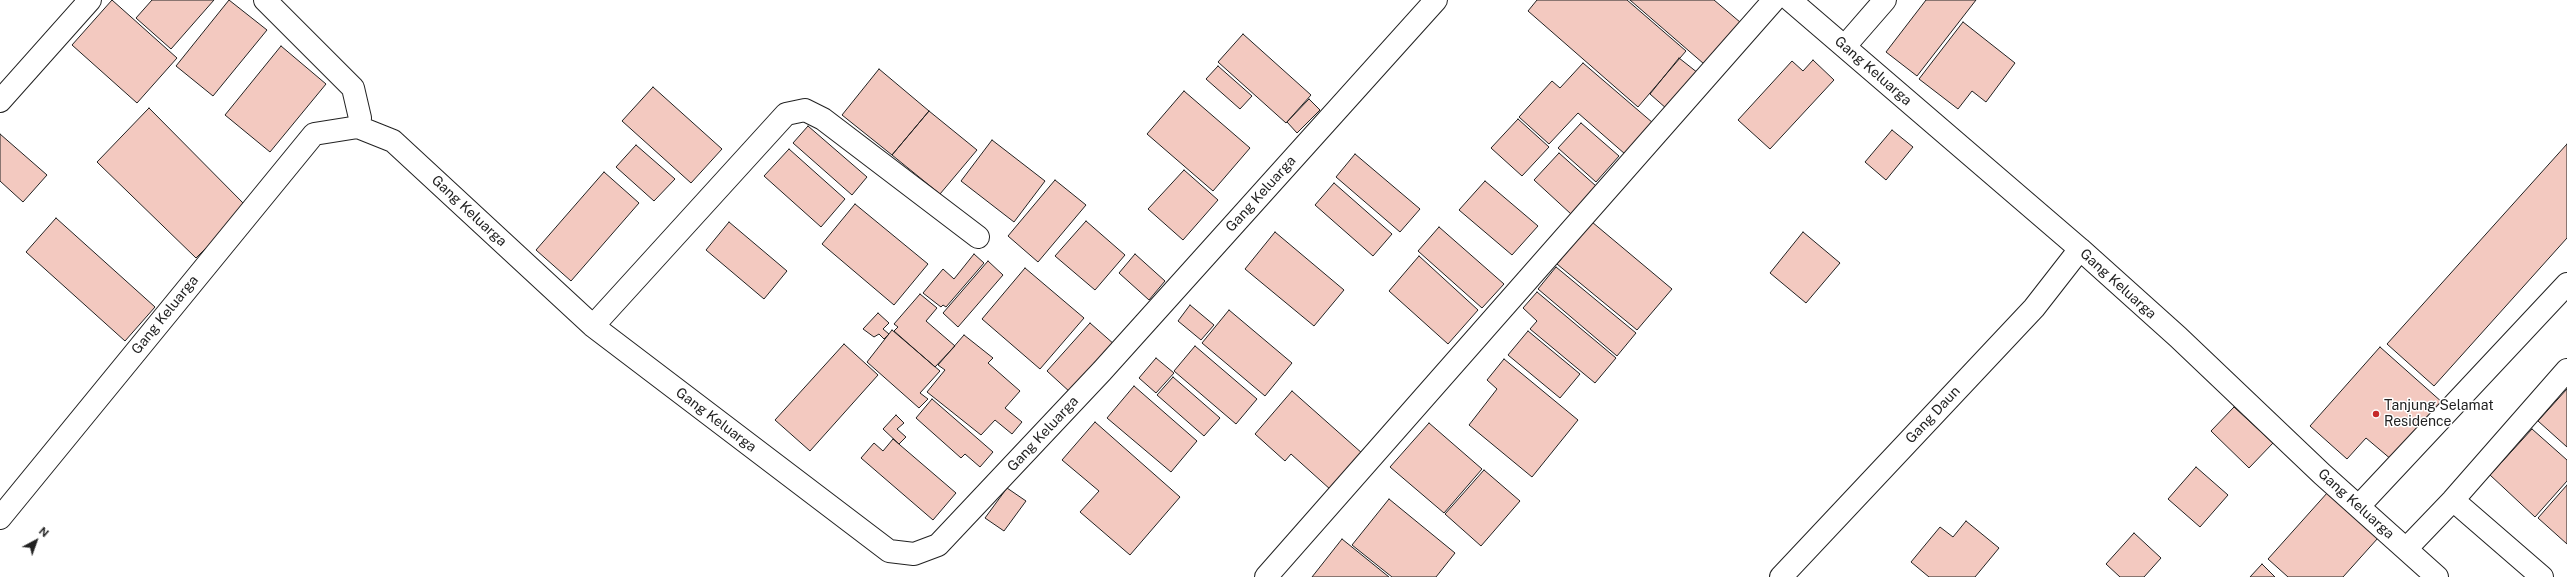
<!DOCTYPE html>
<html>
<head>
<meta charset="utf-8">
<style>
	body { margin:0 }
	#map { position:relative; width:2567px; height:577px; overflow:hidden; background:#fff; font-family:"Public Sans",sans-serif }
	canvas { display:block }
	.north { position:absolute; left:16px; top:521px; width:40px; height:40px; -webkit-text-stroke:3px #fff; paint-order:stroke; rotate:41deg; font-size:11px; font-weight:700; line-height:16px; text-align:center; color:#222 }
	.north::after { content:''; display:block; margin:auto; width:14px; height:18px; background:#222; clip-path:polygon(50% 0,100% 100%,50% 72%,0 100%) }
</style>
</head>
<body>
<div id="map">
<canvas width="2567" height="577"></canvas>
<div class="north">N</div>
</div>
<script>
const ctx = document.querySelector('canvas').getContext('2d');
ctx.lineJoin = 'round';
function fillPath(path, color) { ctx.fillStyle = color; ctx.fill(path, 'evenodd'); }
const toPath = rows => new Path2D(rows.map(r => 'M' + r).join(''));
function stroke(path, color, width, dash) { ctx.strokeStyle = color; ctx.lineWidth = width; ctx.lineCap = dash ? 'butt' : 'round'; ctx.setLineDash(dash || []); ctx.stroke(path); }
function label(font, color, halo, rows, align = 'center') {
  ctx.font = font + ' "Public Sans",sans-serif'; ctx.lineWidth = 3; ctx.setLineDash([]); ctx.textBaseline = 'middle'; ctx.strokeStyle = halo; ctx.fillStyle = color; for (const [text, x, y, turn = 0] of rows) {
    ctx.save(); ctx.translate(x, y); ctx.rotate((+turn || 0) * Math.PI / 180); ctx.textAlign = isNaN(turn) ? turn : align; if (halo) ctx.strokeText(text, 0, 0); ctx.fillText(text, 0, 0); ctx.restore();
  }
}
const building = toPath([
	[112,0,177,58,137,103,72,45,112,0],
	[152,0,214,0,171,49,136,18,152,0],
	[229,0,267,30,213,96,176,66,229,0],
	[1537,0,1627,0,1686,51,1638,107,1528,11,1537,0],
	[1630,0,1714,0,1747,28,1711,70,1630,0],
	[1926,0,1976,0,1917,76,1886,52,1926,0],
	[1963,22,2015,63,1986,102,1972,91,1958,109,1919,79,1963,22],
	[1243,34,1311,95,1286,123,1218,62,1243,34],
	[281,46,326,84,270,152,225,115,281,46],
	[1679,58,1698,73,1667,109,1650,94,1679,58],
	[1813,60,1834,80,1770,149,1738,120,1792,61,1803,71,1813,60],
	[1583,63,1653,123,1625,154,1578,113,1549,144,1519,117,1552,81,1560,88,1583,63],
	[1218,66,1252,96,1240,109,1206,79,1218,66],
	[879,69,929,111,892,155,842,115,879,69],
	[653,87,722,149,691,183,622,121,653,87],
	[1184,91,1250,148,1213,191,1147,134,1184,91],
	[1309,99,1320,110,1297,133,1287,122,1309,99],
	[149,108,247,207,196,258,97,162,149,108],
	[929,111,977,150,940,194,892,155,929,111],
	[1518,119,1549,147,1522,176,1491,148,1518,119],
	[1581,123,1619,156,1596,182,1558,148,1581,123],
	[808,126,867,177,852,195,793,143,808,126],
	[1892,130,1913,147,1886,180,1865,162,1892,130],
	[0,134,47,175,23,202,0,181,0,134],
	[992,140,1045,181,1014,222,961,181,992,140],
	[2567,144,2567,238,2434,386,2387,344,2567,144],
	[636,145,675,179,654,201,616,167,636,145],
	[789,149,845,199,821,227,764,176,789,149],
	[1559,153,1596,186,1571,214,1534,180,1559,153],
	[1355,154,1420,209,1400,232,1336,177,1355,154],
	[1184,170,1218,200,1183,240,1148,209,1184,170],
	[604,172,639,203,571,281,536,250,604,172],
	[1055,180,1086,205,1038,262,1008,236,1055,180],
	[1485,181,1538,226,1512,255,1459,210,1485,181],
	[1334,183,1392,234,1373,256,1315,205,1334,183],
	[855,204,928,264,894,305,822,244,855,204],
	[56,218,155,307,125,341,26,252,56,218],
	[1086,221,1125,255,1095,290,1055,256,1086,221],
	[729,222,787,271,764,299,706,250,729,222],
	[1592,222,1672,289,1637,330,1557,264,1592,222],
	[1439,227,1504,284,1482,308,1418,251,1439,227],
	[1275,232,1344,290,1314,326,1245,269,1275,232],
	[1803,232,1840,263,1806,303,1770,273,1803,232],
	[974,254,984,263,946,307,943,305,941,307,923,293,943,269,954,279,974,254],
	[1135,254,1165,281,1149,300,1119,273,1135,254],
	[1419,256,1478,310,1448,344,1389,291,1419,256],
	[988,261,1003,275,958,327,943,313,988,261],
	[1556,267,1636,333,1617,356,1538,289,1556,267],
	[1025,268,1084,318,1040,369,982,319,1025,268],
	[1537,292,1616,358,1595,383,1530,329,1537,321,1523,308,1537,292],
	[920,294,937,308,926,321,955,346,935,367,894,331,898,327,894,324,920,294],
	[1190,305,1214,325,1201,340,1178,321,1190,305],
	[1229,310,1292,363,1265,396,1202,343,1229,310],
	[878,313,889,323,883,329,889,334,884,339,879,334,874,337,863,329,878,313],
	[1090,323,1115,345,1071,393,1047,371,1090,323],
	[892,330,940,371,920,393,928,399,919,408,867,362,892,330],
	[1528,331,1580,374,1560,398,1508,355,1528,331],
	[964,335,993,358,988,363,1020,391,1005,408,1022,422,1012,434,995,420,981,435,927,392,945,370,938,365,964,335],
	[844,344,878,375,810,451,775,420,844,344],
	[1195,346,1257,399,1236,424,1174,371,1195,346],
	[2380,347,2443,403,2392,460,2366,438,2347,459,2310,426,2380,347],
	[1156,358,1174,373,1156,393,1139,378,1156,358],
	[1504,359,1578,420,1532,477,1469,425,1497,389,1487,380,1504,359],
	[1173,377,1220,418,1204,436,1157,395,1173,377],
	[1134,386,1197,441,1171,472,1107,418,1134,386],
	[2567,389,2567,447,2538,421,2567,389],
	[1292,391,1363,454,1331,490,1291,454,1285,461,1255,434,1292,391],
	[932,399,993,452,980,467,965,454,961,458,916,418,932,399],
	[2234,407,2273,443,2249,468,2211,431,2234,407],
	[896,415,904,423,897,429,906,437,899,444,883,429,896,415],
	[1095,422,1180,497,1130,555,1080,512,1099,491,1062,460,1095,422],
	[1429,423,1482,469,1444,513,1390,467,1429,423],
	[2532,429,2567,460,2567,481,2535,517,2490,475,2532,429],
	[893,439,956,493,933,520,861,458,874,443,883,451,893,439],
	[2196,467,2228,495,2200,527,2168,499,2196,467],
	[1484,470,1520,501,1481,546,1445,514,1484,470],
	[2567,485,2567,544,2538,518,2567,485],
	[1007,488,1026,501,1004,531,985,518,1007,488],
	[2328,492,2378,538,2343,577,2288,577,2268,559,2328,492],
	[1389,499,1455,553,1436,577,1392,577,1352,545,1389,499],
	[1966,521,1999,548,1975,577,1929,577,1911,562,1940,527,1953,537,1966,521],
	[2134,533,2161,558,2144,577,2120,577,2106,564,2134,533],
	[1342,539,1389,577,1312,577,1342,539],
	[2262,564,2275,577,2250,577,2262,564]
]);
fillPath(building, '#f3c9c0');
stroke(building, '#222', 1);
const minor = toPath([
	[265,0,353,88,360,118,358,127],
	[1790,0,2080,249,2178,337,2322,474,2437,577],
	[1845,46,1885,0],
	[0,101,90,0],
	[593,326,786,114,805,110,823,119,978,237],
	[2453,500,2542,577],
	[2359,506,2567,284],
	[0,518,314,134,358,127,393,141,593,326,889,551,914,554,938,545,1102,371,1436,0],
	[2406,549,2453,500,2567,370],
	[1266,577,1774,0],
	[1781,577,2034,308,2080,249]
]);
stroke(minor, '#222', 24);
stroke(minor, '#fff', 22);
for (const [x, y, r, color] of [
	[2376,414,4,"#c62828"]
]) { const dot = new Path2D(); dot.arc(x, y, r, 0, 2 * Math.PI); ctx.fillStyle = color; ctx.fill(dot); stroke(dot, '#fff', 1.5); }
label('14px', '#222', '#fff', [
	["Gang Keluarga",1873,71,41],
	["Gang Keluarga",1261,194,-48],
	["Gang Keluarga",469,211,43],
	["Gang Keluarga",2118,284,42],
	["Gang Keluarga",165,315,-51],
	["Gang Daun",1933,415,-47],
	["Gang Keluarga",716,420,37],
	["Gang Keluarga",1043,434,-47],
	["Gang Keluarga",2356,504,42]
]);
label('14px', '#222', '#fff', [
	["Tanjung Selamat",2384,406],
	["Residence",2384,422]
], 'left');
</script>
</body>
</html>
